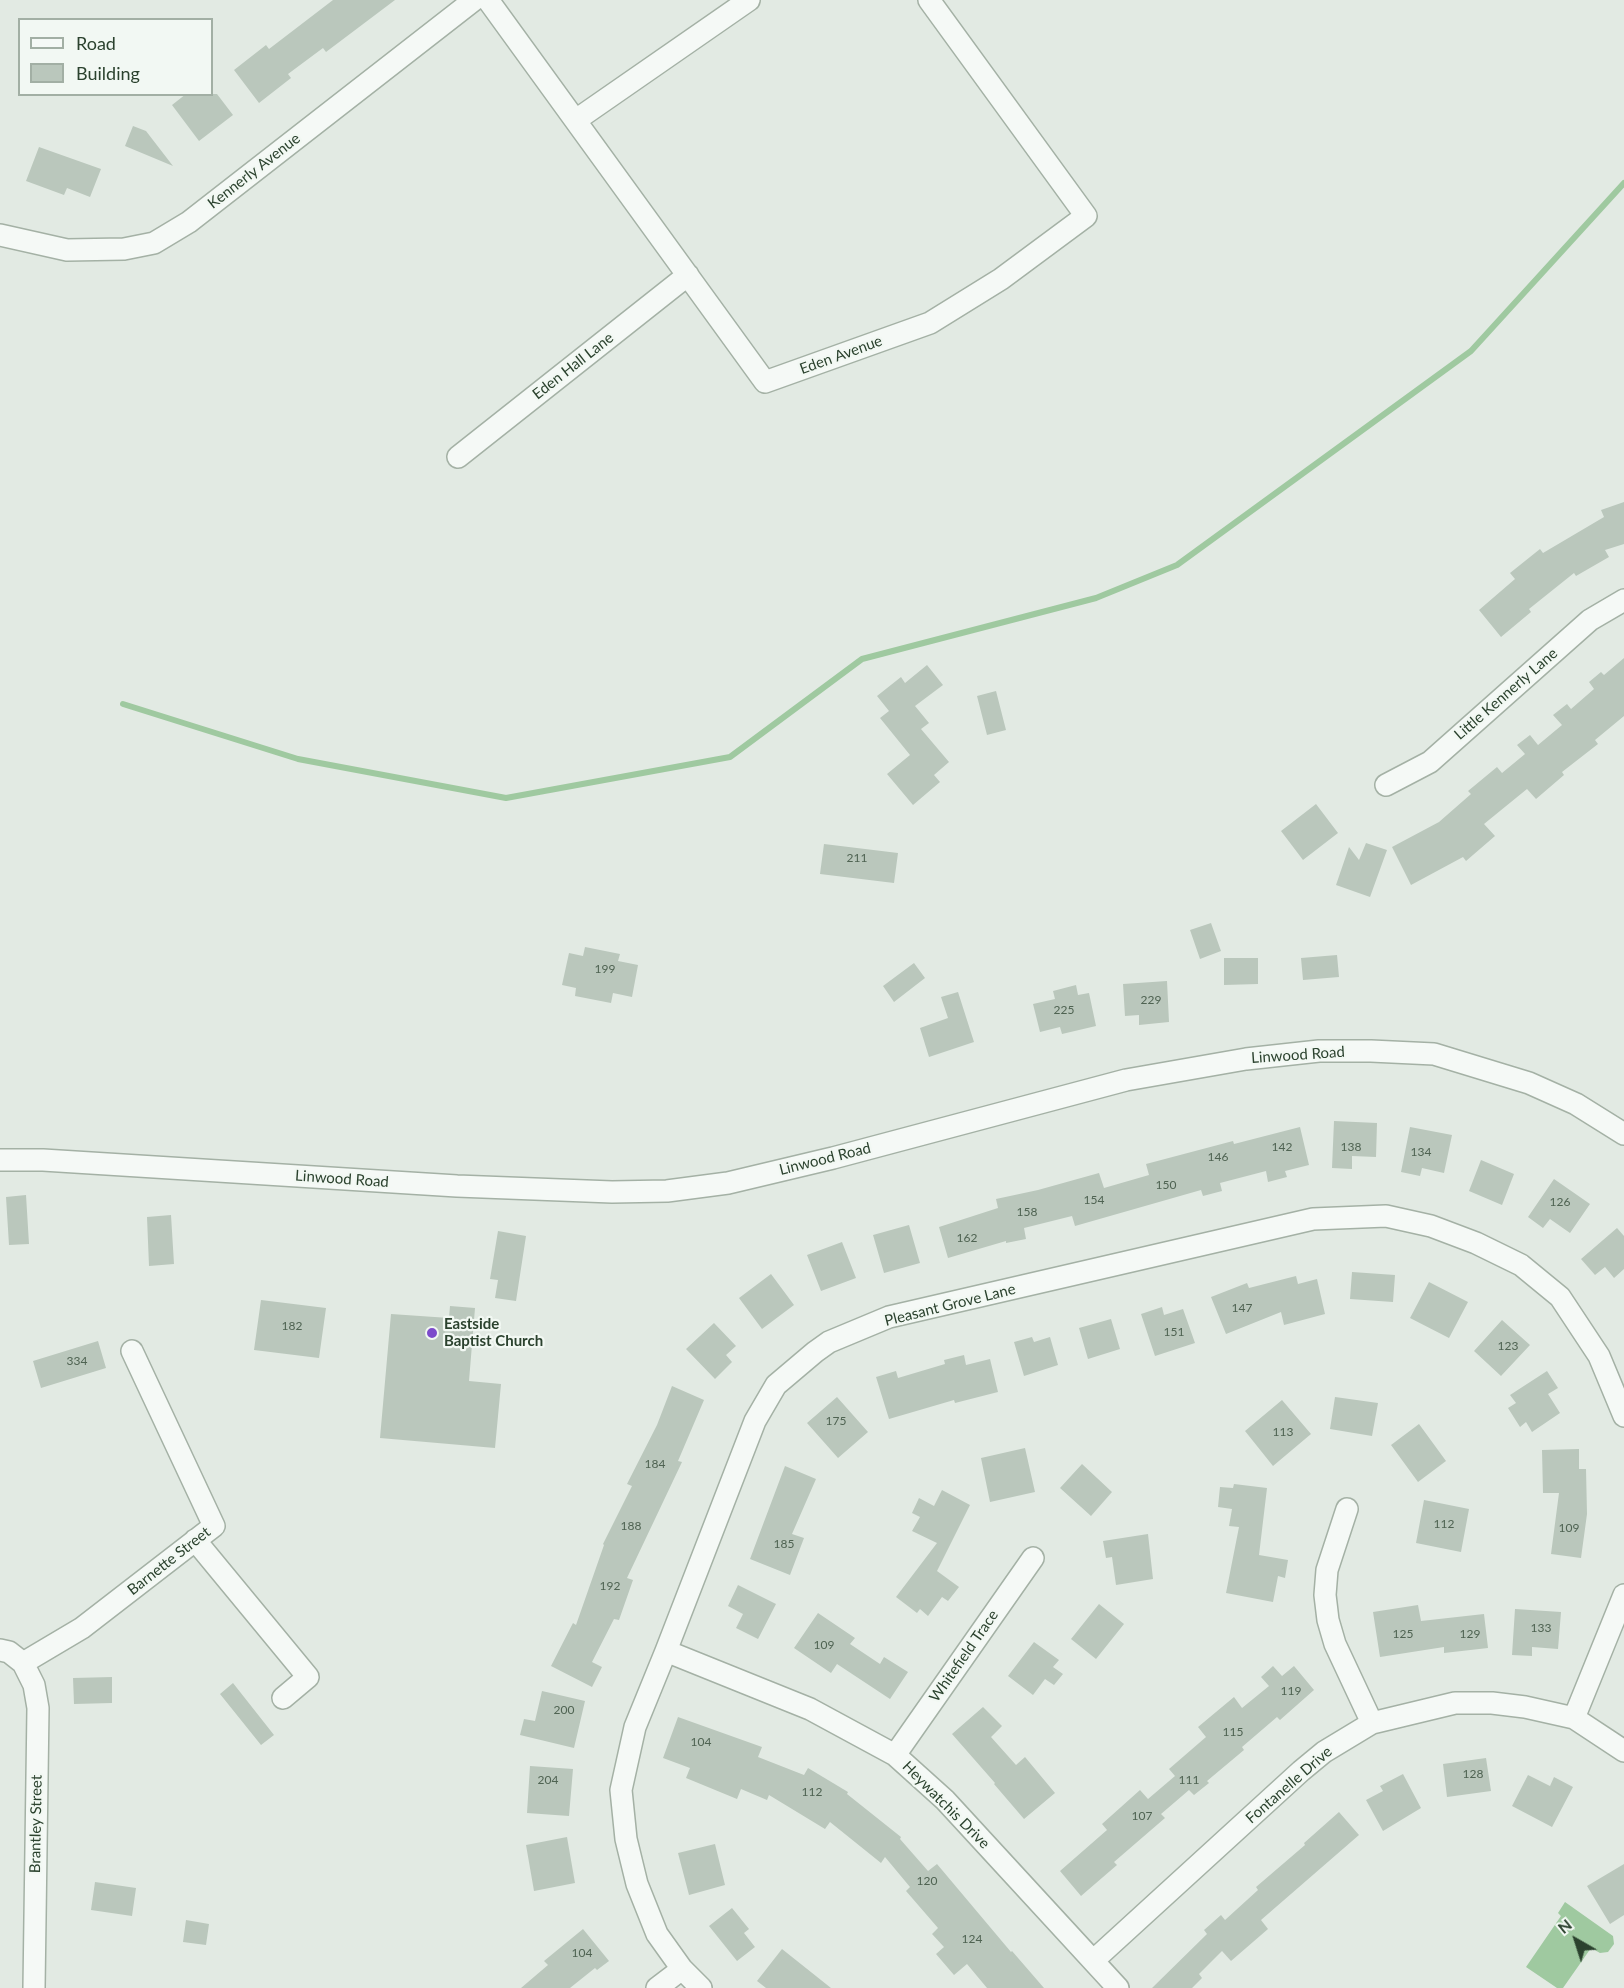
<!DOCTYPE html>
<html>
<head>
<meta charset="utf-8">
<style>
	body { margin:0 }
	#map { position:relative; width:1624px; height:1988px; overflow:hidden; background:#e2eae3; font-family:Lato,sans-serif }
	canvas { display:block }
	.legend { position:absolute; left:18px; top:18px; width:195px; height:78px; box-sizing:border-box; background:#f2f8f3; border:2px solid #a2afa4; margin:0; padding:8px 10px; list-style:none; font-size:18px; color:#2b422e }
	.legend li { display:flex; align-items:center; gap:12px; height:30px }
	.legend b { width:30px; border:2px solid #a2afa4 }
	.north { position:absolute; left:1546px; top:1910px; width:60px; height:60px; -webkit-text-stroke:4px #f2f8f3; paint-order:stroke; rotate:321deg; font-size:16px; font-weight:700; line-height:24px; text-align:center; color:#2b422e }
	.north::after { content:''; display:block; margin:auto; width:21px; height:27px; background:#2b422e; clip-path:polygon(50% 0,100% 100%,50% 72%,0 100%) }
</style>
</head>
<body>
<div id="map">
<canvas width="1624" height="1988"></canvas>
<ul class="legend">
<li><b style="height:8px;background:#f5f9f6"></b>Road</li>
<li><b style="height:16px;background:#bac7bc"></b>Building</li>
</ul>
<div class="north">N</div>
</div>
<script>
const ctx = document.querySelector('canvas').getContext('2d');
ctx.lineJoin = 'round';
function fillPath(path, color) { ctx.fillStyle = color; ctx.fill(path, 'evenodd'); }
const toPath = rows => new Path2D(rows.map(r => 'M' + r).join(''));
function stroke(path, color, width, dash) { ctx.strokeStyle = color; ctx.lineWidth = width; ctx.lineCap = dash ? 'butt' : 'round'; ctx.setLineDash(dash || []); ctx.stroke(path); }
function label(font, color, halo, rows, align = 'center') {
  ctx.font = font + ' Lato,sans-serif'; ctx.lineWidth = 4.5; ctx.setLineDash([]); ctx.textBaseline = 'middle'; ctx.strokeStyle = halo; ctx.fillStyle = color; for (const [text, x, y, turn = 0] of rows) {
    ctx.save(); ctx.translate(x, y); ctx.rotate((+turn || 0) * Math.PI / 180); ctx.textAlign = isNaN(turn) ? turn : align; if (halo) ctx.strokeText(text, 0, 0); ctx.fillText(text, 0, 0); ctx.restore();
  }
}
fillPath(toPath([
	[1565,1902,1613,1936,1614,1944,1608,1952,1600,1953,1591,1948,1563,1988,1557,1988,1526,1967,1561,1916,1558,1913]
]), '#9fc9a0');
stroke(toPath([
	[123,704,298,759,506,798,730,757,862,659,1096,598,1177,565,1471,351,1624,183]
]), '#9fc9a0', 6);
fillPath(toPath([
	[333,0,395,0,326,52,323,48,288,74,291,78,259,103,234,70,266,45,269,49],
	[186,94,217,94,233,115,199,141,172,105],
	[133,126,146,131,173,166,125,146],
	[39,147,101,169,90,197,67,188,64,195,26,181],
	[1624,502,1624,544,1605,550,1609,557,1576,576,1574,573,1529,609,1531,612,1501,637,1479,610,1515,579,1510,573,1540,549,1543,553,1604,517,1601,510],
	[1624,658,1624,716,1595,740,1598,744,1562,772,1564,775,1536,799,1527,789,1484,824,1495,836,1466,861,1463,857,1411,885,1392,847,1439,822,1471,794,1468,791,1497,767,1502,773,1525,754,1517,745,1530,735,1538,745,1562,725,1553,715,1567,704,1571,709,1594,689,1589,682,1601,672,1604,675],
	[927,665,943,685,915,706,929,723,921,729,949,762,934,775,940,782,913,805,887,774,910,755,880,718,889,711,877,696,901,677,905,683],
	[996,691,1006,730,987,735,977,696],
	[1316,804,1338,833,1303,860,1281,831],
	[1366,843,1387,850,1370,897,1336,885,1349,847,1359,860],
	[824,844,898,853,894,883,820,874],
	[1211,923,1221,951,1200,959,1190,930],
	[585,947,620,954,618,961,638,965,632,997,613,993,611,1003,575,996,576,988,562,985,569,953,583,956],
	[1337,955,1339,977,1303,980,1301,958],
	[1224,958,1258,958,1258,984,1224,985],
	[914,963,925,978,894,1002,883,986],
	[1167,981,1169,1022,1139,1025,1139,1015,1125,1016,1123,984],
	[1076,985,1078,995,1089,993,1096,1026,1062,1034,1060,1027,1040,1032,1033,1004,1055,999,1053,991],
	[958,992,974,1042,929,1057,920,1028,948,1018,941,997],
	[1334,1121,1377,1123,1376,1157,1352,1156,1352,1169,1332,1168],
	[1300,1127,1309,1165,1285,1171,1287,1177,1268,1182,1266,1171,1220,1183,1222,1191,1203,1196,1201,1190,1075,1226,1072,1216,1024,1228,1026,1239,1006,1243,1006,1241,948,1258,939,1227,998,1208,996,1199,1038,1190,1099,1173,1104,1188,1149,1175,1146,1164,1233,1141,1234,1144],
	[1410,1127,1452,1135,1444,1173,1422,1168,1420,1176,1401,1172],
	[1481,1160,1514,1174,1502,1205,1469,1191],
	[1554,1179,1590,1204,1570,1233,1550,1219,1543,1228,1528,1217],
	[26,1195,29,1244,9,1245,6,1197],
	[171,1215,174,1264,149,1266,147,1217],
	[909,1225,920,1263,884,1273,873,1235],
	[1617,1228,1624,1236,1624,1269,1614,1278,1605,1267,1595,1275,1581,1259],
	[498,1231,526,1236,516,1301,495,1298,498,1280,490,1279],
	[842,1242,856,1278,821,1291,807,1255],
	[1352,1272,1395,1275,1393,1302,1350,1299],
	[771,1274,794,1305,762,1329,739,1298],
	[1296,1276,1298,1284,1317,1279,1325,1314,1284,1325,1281,1312,1226,1334,1211,1297,1247,1283,1249,1288],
	[1429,1282,1468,1302,1449,1338,1410,1318],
	[261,1300,326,1308,319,1358,254,1350],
	[450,1306,475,1308,469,1381,501,1384,495,1448,380,1438,391,1314,449,1318],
	[1162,1307,1164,1315,1183,1309,1195,1343,1155,1356,1141,1314],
	[1111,1319,1120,1349,1088,1359,1079,1328],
	[1502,1320,1530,1345,1501,1376,1474,1351],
	[714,1323,736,1346,726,1355,732,1362,715,1379,686,1349],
	[1032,1337,1034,1342,1050,1337,1058,1365,1024,1376,1014,1342],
	[98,1341,106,1368,41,1388,33,1361],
	[964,1355,966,1365,990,1359,998,1392,955,1403,954,1400,889,1419,876,1377,896,1371,898,1378,945,1364,944,1360],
	[1547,1371,1558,1388,1548,1394,1560,1413,1532,1432,1526,1422,1520,1427,1508,1408,1516,1403,1510,1395],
	[672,1386,704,1400,678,1461,682,1462,627,1578,633,1580,619,1620,614,1619,592,1662,602,1667,592,1687,551,1666,573,1623,576,1625,604,1545,603,1544,632,1486,627,1484,657,1425],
	[837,1397,868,1432,838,1458,807,1423],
	[1335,1397,1378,1403,1372,1436,1330,1429],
	[1282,1400,1311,1434,1273,1466,1245,1431],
	[1419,1424,1446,1461,1418,1482,1391,1445],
	[1025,1448,1035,1492,990,1502,981,1458],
	[1579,1449,1579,1469,1586,1469,1587,1514,1581,1558,1551,1554,1559,1493,1543,1493,1542,1450],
	[1082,1464,1112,1492,1091,1516,1060,1488],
	[785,1466,816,1479,792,1534,804,1538,790,1575,750,1559],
	[1234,1484,1267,1488,1259,1555,1288,1560,1285,1578,1278,1576,1273,1602,1226,1593,1239,1527,1229,1526,1232,1509,1218,1507,1220,1487,1233,1488],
	[942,1490,970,1505,937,1571,959,1587,948,1601,942,1597,928,1616,920,1609,917,1613,896,1597,937,1543,912,1531,920,1517,912,1513,919,1498,934,1506],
	[1424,1500,1469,1509,1461,1552,1416,1543],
	[1148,1534,1153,1579,1116,1585,1112,1557,1106,1558,1103,1541],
	[738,1585,776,1604,758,1639,736,1628,743,1614,728,1606],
	[1099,1604,1124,1624,1096,1659,1071,1639],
	[1418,1605,1421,1621,1484,1614,1488,1648,1444,1653,1444,1647,1380,1657,1373,1612],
	[1515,1609,1561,1612,1558,1649,1532,1647,1532,1656,1512,1655],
	[818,1613,855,1638,850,1644,880,1664,884,1657,908,1672,890,1699,837,1664,831,1673,794,1648],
	[1034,1642,1059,1660,1053,1667,1063,1674,1054,1685,1045,1679,1033,1695,1008,1676],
	[1273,1666,1282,1676,1294,1666,1314,1690,1280,1720,1277,1717,1242,1747,1244,1750,1207,1781,1209,1783,1194,1795,1189,1790,1161,1814,1165,1818,1114,1862,1117,1865,1081,1896,1060,1871,1107,1830,1102,1824,1140,1790,1148,1799,1175,1776,1169,1769,1206,1737,1198,1727,1234,1697,1242,1708,1269,1686,1261,1677],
	[112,1677,112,1703,74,1704,73,1678],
	[233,1683,274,1735,261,1745,220,1694],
	[542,1691,585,1701,574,1748,520,1735,524,1719,535,1721],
	[983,1707,1002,1726,991,1737,1016,1765,1025,1757,1055,1793,1024,1819,994,1784,995,1783,952,1734],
	[678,1717,762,1747,758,1757,804,1775,808,1768,848,1792,847,1794,901,1837,900,1839,928,1871,937,1864,1011,1952,1012,1951,1044,1988,987,1988,967,1964,954,1975,936,1954,944,1947,932,1934,938,1928,906,1891,910,1887,885,1857,881,1863,830,1822,825,1829,769,1795,767,1800,741,1789,737,1799,686,1778,690,1768,663,1758],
	[1486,1758,1491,1791,1447,1797,1443,1764],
	[530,1766,573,1769,569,1816,527,1813],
	[1403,1774,1421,1808,1383,1831,1366,1800,1383,1791,1380,1786],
	[1528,1775,1550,1786,1554,1777,1573,1787,1552,1827,1512,1806],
	[1339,1812,1359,1835,1261,1920,1268,1929,1231,1961,1222,1951,1199,1974,1202,1978,1192,1988,1152,1988,1207,1934,1204,1930,1221,1915,1225,1920,1258,1890,1256,1887,1305,1845,1304,1843],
	[567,1837,575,1883,534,1891,526,1845],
	[715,1844,725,1885,689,1895,678,1853],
	[1624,1864,1624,1915,1610,1924,1587,1886],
	[95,1882,136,1888,132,1916,91,1910],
	[732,1908,749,1929,744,1933,755,1947,737,1961,709,1926],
	[186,1920,209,1924,206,1945,183,1942],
	[583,1929,609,1961,597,1970,595,1968,570,1988,521,1988,548,1965,544,1961],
	[782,1949,831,1988,766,1988,757,1981]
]), '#bac7bc');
const minor = toPath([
	[488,0,765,382,930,323,1001,279,1086,216,929,0],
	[576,120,749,0],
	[0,235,67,250,124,249,154,243,189,222,474,0],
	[458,457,688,275],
	[1386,785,1430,762,1590,620,1624,600],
	[0,1160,43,1160,457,1186,612,1192,667,1191,728,1183,833,1158,1126,1080,1246,1059,1319,1051,1371,1051,1434,1054,1529,1083,1576,1104,1624,1134],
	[1347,1509,1327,1570,1325,1595,1328,1620,1335,1644,1372,1723],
	[195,1540,308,1677,283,1698],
	[0,1650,9,1652,23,1663,34,1685,38,1708,34,1988],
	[666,1651,810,1709,895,1755,945,1800,1118,1988],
	[23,1663,82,1628,214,1526,132,1351],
	[1574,1718,1624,1595],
	[895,1755,1033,1558],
	[1094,1960,1301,1771,1324,1752,1372,1723,1455,1703,1492,1703,1525,1707,1574,1718,1624,1751],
	[657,1988,682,1969],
	[701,1988,682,1969,657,1934,637,1884,626,1839,621,1790,635,1727,666,1651,755,1421,776,1385,815,1352,829,1342,889,1317,1313,1219,1386,1216,1431,1226,1476,1243,1521,1265,1560,1297,1599,1356,1624,1416]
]);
stroke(minor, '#a4b1a5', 24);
stroke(minor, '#f5f9f6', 21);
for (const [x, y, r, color] of [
	[432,1333,6,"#7c4bcb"]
]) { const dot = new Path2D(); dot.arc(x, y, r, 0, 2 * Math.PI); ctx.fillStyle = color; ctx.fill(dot); stroke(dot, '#f2f8f3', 2); }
label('12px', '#4f6352', null, [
	["211",857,858],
	["199",605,969],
	["229",1151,1000],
	["225",1064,1010],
	["142",1282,1147],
	["138",1351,1147],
	["134",1421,1152],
	["146",1218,1157],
	["150",1166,1185],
	["154",1094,1200],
	["126",1560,1202],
	["158",1027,1212],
	["162",967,1238],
	["147",1242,1308],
	["182",292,1326],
	["151",1174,1332],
	["123",1508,1346],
	["334",77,1361],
	["175",836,1421],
	["113",1283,1432],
	["184",655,1464],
	["112",1444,1524],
	["188",631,1526],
	["109",1569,1528],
	["185",784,1544],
	["192",610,1586],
	["133",1541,1628],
	["125",1403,1634],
	["129",1470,1634],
	["109",824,1645],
	["119",1291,1691],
	["200",564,1710],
	["115",1233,1732],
	["104",701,1742],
	["128",1473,1774],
	["204",548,1780],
	["111",1189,1780],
	["112",812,1792],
	["107",1142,1816],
	["120",927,1881],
	["124",972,1939],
	["104",582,1953]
]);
label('15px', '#2b422e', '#f2f8f3', [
	["Kennerly Avenue",254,171,-38],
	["Eden Avenue",841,355,-20],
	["Eden Hall Lane",573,366,-38],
	["Little Kennerly Lane",1506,694,-41],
	["Linwood Road",1298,1055,-4],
	["Linwood Road",825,1159,-14],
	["Linwood Road",342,1179,4],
	["Pleasant Grove Lane",950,1305,-14],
	["Barnette Street",169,1561,-38],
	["Whitefield Trace",964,1656,-55],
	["Fontanelle Drive",1289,1785,-41],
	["Heywatchis Drive",946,1805,45],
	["Brantley Street",36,1824,-89]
]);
label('bold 15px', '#2b422e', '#f2f8f3', [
	["Eastside",444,1324],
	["Baptist Church",444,1341]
], 'left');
</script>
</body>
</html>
